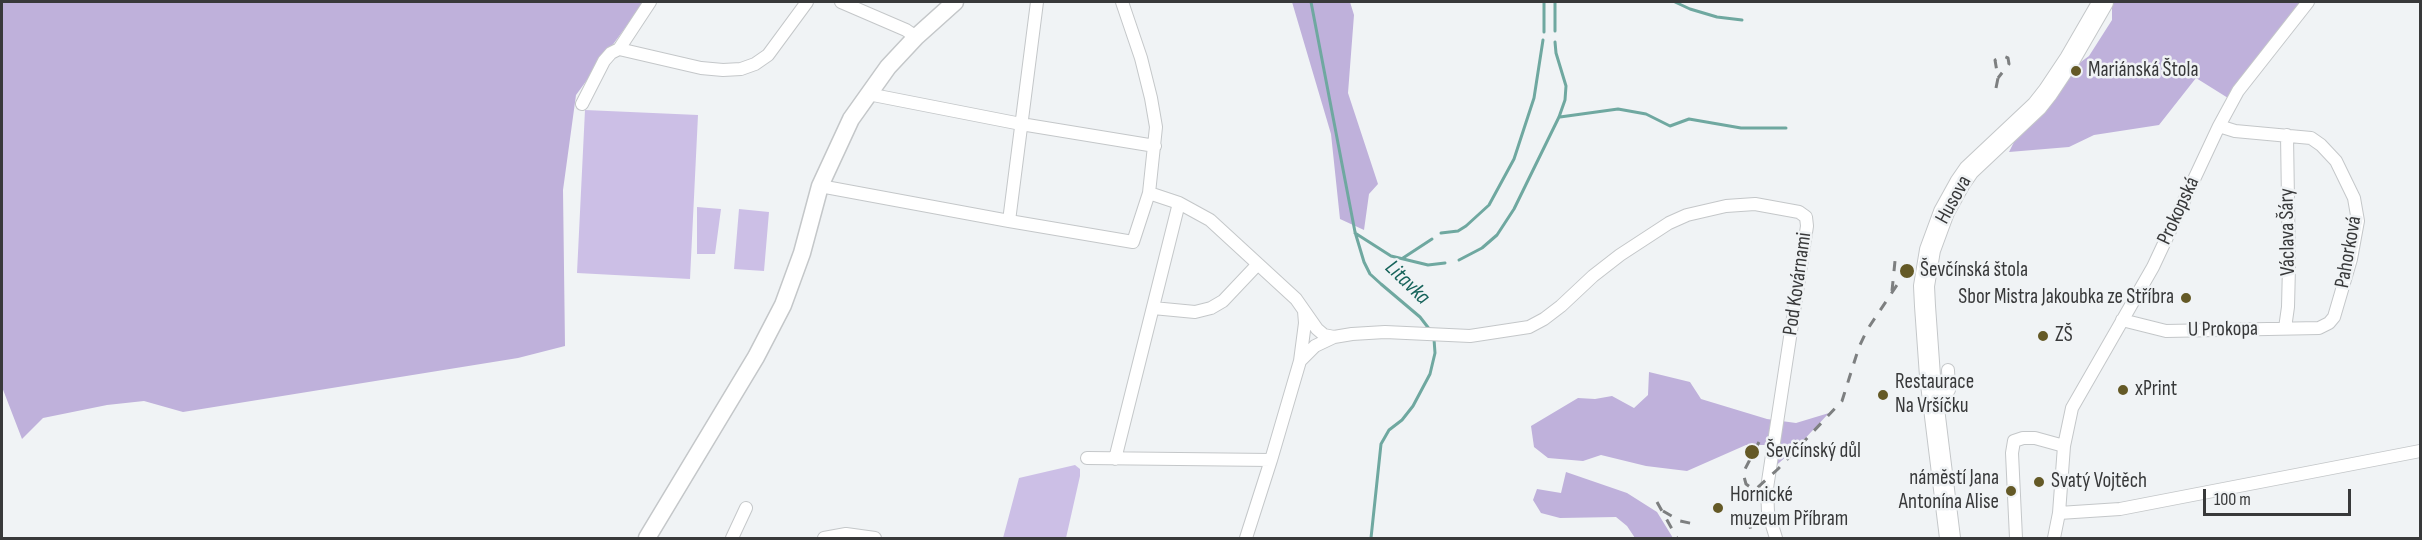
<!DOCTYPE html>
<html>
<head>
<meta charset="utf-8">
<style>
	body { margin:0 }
	#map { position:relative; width:2422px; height:540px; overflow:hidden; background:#f0f3f5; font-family:"Sofia Sans Condensed",sans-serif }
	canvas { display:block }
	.frame { position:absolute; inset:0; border:3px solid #38393a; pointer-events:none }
	.scale { position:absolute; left:2203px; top:489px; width:148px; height:27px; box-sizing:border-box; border:3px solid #38393a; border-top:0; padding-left:8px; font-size:18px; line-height:21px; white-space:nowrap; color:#38393a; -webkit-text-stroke:4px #f0f3f5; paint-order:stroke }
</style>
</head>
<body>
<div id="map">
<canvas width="2422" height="540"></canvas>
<div class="frame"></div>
<div class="scale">100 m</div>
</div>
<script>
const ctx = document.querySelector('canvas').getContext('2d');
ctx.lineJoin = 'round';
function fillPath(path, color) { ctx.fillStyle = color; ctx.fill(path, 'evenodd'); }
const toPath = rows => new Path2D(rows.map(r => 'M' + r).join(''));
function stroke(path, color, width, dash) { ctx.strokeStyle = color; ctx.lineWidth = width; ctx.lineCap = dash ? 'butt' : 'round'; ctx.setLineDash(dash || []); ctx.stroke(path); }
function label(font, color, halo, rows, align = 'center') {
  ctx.font = font + ' "Sofia Sans Condensed",sans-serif'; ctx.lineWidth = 5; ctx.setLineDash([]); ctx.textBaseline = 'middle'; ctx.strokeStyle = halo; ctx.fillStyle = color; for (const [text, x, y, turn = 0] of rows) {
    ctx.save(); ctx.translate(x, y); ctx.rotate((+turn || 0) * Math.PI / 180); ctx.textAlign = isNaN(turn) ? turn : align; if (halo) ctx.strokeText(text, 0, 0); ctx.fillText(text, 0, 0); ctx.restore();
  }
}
fillPath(toPath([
	[585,110,698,115,690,279,577,273],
	[697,207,721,209,715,254,697,254],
	[739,209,769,212,764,271,734,269],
	[1075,465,1080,469,1080,476,1066,538,1003,538,1019,478]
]), '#ccbfe6');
fillPath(toPath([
	[2,2,644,2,576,95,563,190,565,346,518,358,183,412,144,401,107,405,43,418,22,439,2,387],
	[1292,2,1350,2,1354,15,1348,93,1378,184,1369,194,1364,230,1340,219,1331,134],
	[2112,2,2309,2,2228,98,2196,78,2159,125,2094,135,2069,147,2009,152,2016,138,2043,114,2064,80,2078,64,2089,56,2112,20],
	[1649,372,1690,382,1701,399,1767,419,1796,423,1829,413,1797,447,1771,470,1765,445,1746,445,1687,471,1646,466,1601,455,1583,461,1548,458,1534,447,1531,426,1578,398,1595,399,1612,396,1634,408,1648,395],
	[1566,472,1627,493,1657,512,1673,538,1635,538,1627,526,1616,517,1560,518,1541,513,1533,500,1537,489,1561,493]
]), '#bfb1db');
stroke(toPath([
	[1311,2,1355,232,1364,262,1370,274,1381,284,1420,317,1430,330],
	[1555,2,1555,31],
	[1675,2,1690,9,1717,17,1742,20],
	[1544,32,1544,2],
	[1560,117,1618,109,1646,114,1670,126,1689,119,1741,128,1786,128],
	[1355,233,1391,256,1428,265,1445,263],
	[1441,233,1458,231,1466,226,1489,205,1514,159,1534,98,1543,40],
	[1403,258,1432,239],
	[1459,260,1482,248,1497,235,1514,209,1559,117,1565,100,1566,86,1556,53,1555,42],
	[1371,538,1381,444,1389,430,1402,420,1413,406,1430,374,1435,353,1434,339]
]), '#6fa8a0', 3);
const street = toPath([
	[841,2,906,30,916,37],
	[1037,2,1009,221,1133,242,1149,193],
	[1122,2,1141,58,1151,98,1156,127,1149,193,1179,203,1210,220,1296,299,1317,329,1324,335,1334,337],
	[619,49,701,68,723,70,741,69,755,64,768,55,807,2],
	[868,94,1021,124,1155,146],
	[582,104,604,61,611,53,619,49,650,2],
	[820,186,1009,221],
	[1153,308,1195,312,1211,308,1223,301,1258,264],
	[2122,320,2166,331,2319,328,2329,323,2334,317,2351,259,2358,221,2354,198,2336,161,2321,145,2311,138,2235,131,2219,126],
	[2285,328,2288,307,2289,266,2287,135],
	[1300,361,1315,346,1334,337,1352,334,1385,332,1470,336,1529,327,1544,319,1561,306,1593,276,1620,255,1669,223,1687,215,1726,206,1755,204,1799,212,1806,217,1807,226,1767,488,1768,512,1776,538],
	[1934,407,1949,390,1948,370],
	[1087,458,1271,460],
	[1115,459,1179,203],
	[2059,513,2120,509,2420,451],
	[732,538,746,508],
	[824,538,846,534,875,538],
	[1246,538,1271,460,1300,361,1305,323,1304,311],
	[2016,538,2012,453,2014,441,2023,438,2035,438,2064,446],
	[2054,538,2059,513,2064,446,2072,408,2153,267,2219,126,2238,91,2308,2]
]);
const secondary = toPath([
	[647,538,756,357,783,305,802,253,820,186,851,119,888,67,916,37,955,2]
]);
const primary = toPath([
	[1950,538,1930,376,1925,306,1924,286,1930,250,1944,212,1960,183,1969,170,2037,106,2048,92,2070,59,2103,2]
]);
stroke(street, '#c4c7c9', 14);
stroke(secondary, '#c4c7c9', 19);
stroke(primary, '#c4c7c9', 22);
stroke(street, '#fff', 12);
stroke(secondary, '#fff', 16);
stroke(primary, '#fff', 20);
stroke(toPath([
	[1996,88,1998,78,1995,60,2003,56,2008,58,2009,64,1998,78],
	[1892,291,1895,261],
	[1759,442,1743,473,1746,484,1753,489,1757,488,1778,469,1842,401,1859,347,1867,330,1911,264],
	[1657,502,1677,538],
	[1663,511,1680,521,1694,524],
	[1748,519,1753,538]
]), '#7d7f80', 3, [10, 10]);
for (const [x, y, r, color] of [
	[2076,71,6,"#645926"],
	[1907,271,8,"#645926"],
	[2186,298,6,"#645926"],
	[2043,336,6,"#645926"],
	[2123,390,6,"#645926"],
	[1883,395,6,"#645926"],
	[1752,452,8,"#645926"],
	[2039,482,6,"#645926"],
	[2011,491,6,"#645926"],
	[1718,508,6,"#645926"]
]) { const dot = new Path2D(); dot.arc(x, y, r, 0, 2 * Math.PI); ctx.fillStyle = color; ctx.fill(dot); stroke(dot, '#f0f3f5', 2); }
label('21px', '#38393a', '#f0f3f5', [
	["Mariánská Štola",2088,71],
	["Ševčínská štola",1920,271],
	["Sbor Mistra Jakoubka ze Stříbra",2174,298,"right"],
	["ZŠ",2055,336],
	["Restaurace",1895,383],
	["Na Vršíčku",1895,407],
	["xPrint",2135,390],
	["Ševčínský důl",1766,452],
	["náměstí Jana",1999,479,"right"],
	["Antonína Alise",1999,503,"right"],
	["Svatý Vojtěch",2051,482],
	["Hornické",1730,496],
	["muzeum Příbram",1730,520]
], 'left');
label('21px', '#38393a', '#f0f3f5', [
	["Husova",1954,200,-61],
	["Prokopská",2179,211,-65],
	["Václava Šáry",2288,232,-91],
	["Pahorková",2349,252,-80],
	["Pod Kovárnami",1798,284,-82],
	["U Prokopa",2223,330,-1]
]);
label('italic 22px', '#16635a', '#f0f3f5', [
	["Litavka",1407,283,44]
]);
</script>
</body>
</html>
